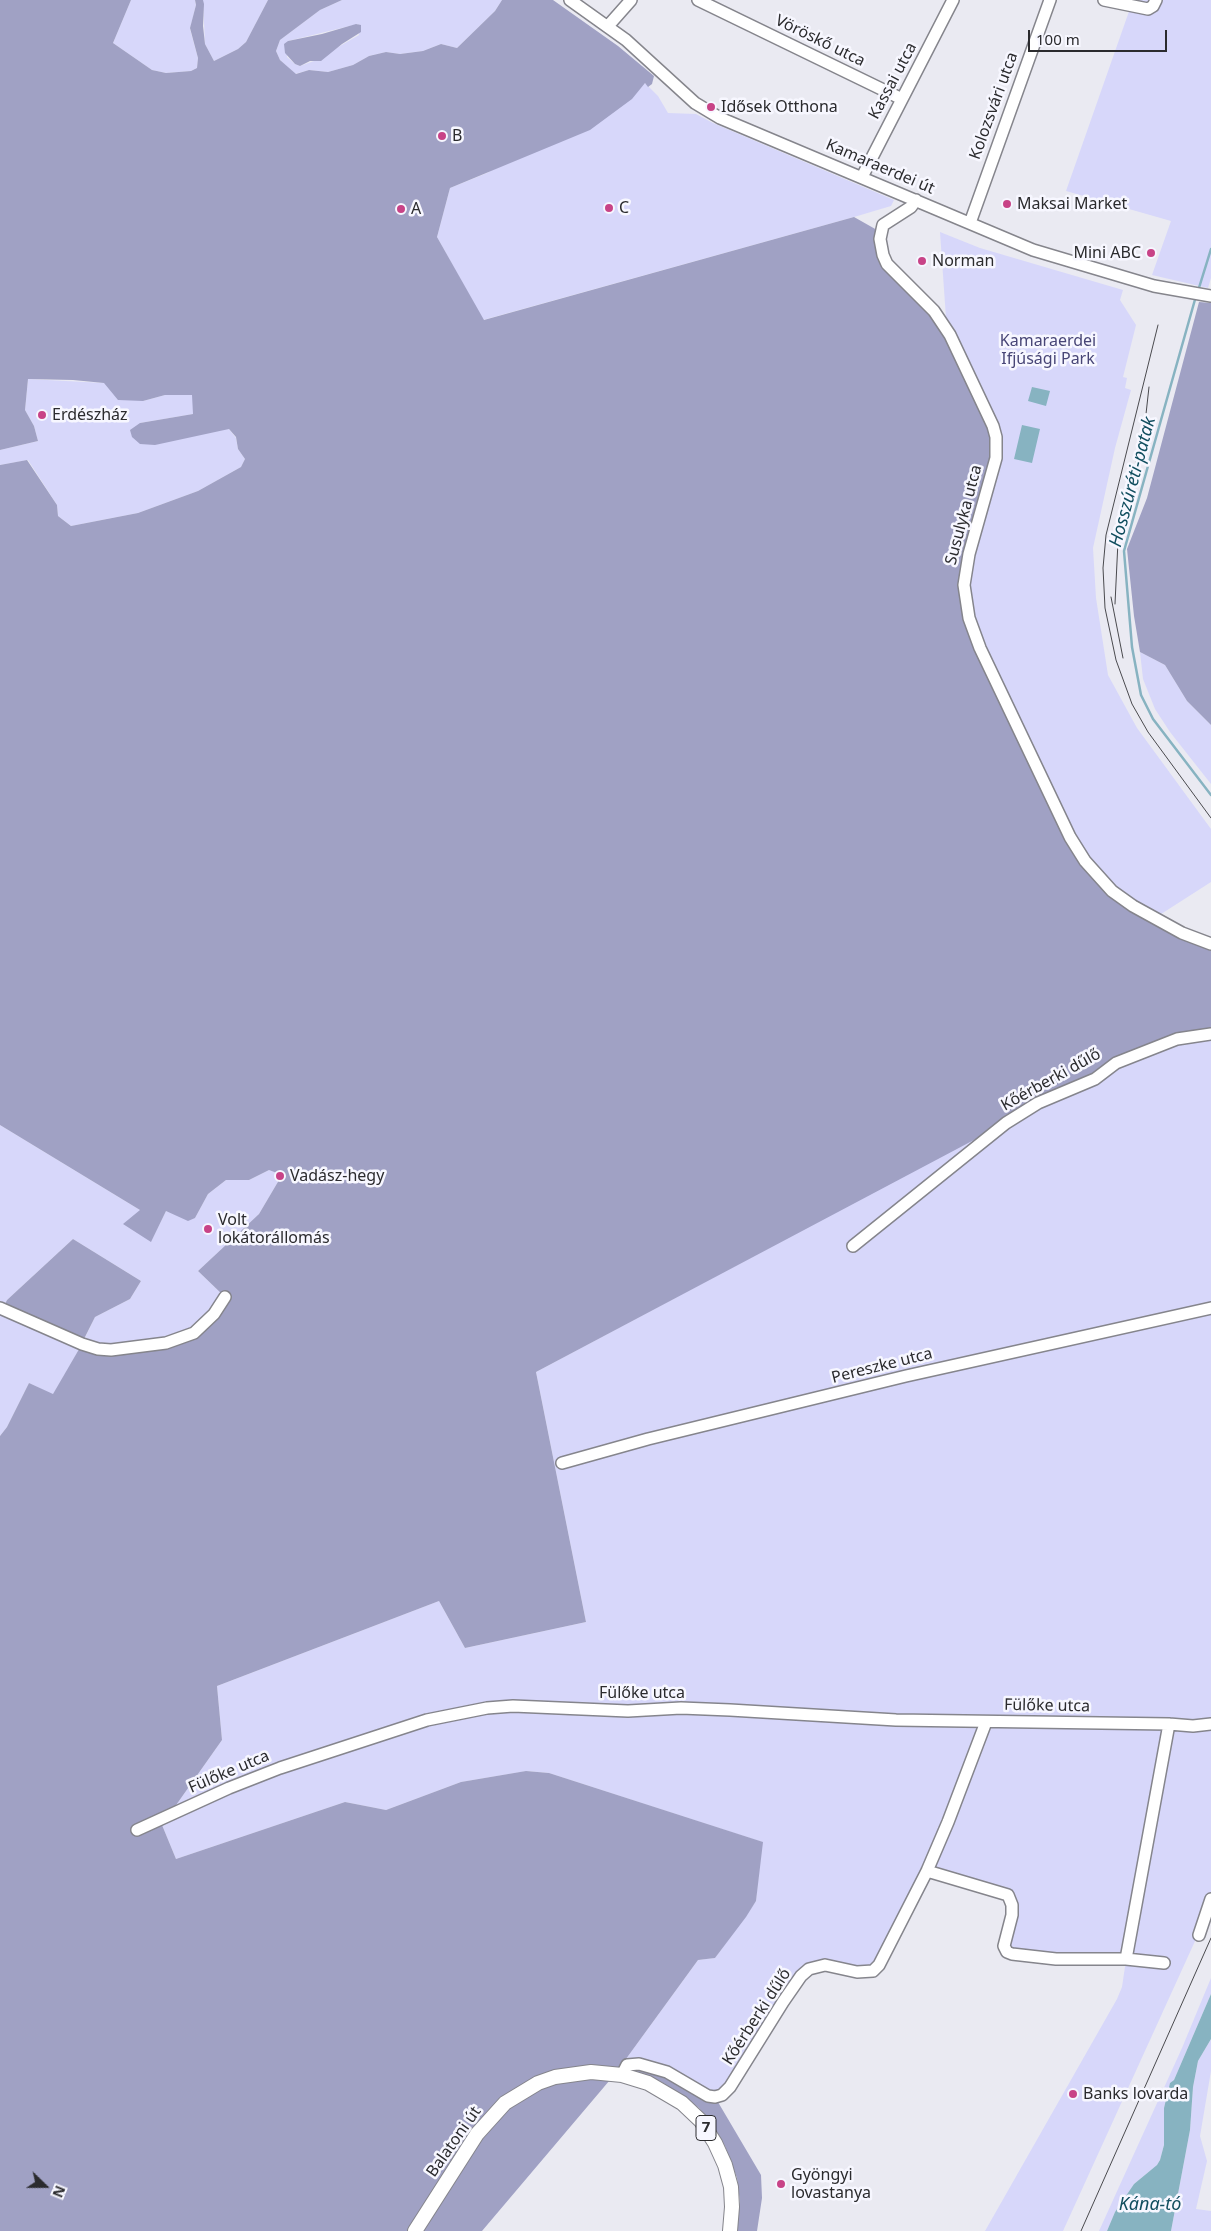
<!DOCTYPE html>
<html>
<head>
<meta charset="utf-8">
<style>
	body { margin:0 }
	#map { position:relative; width:1211px; height:2231px; overflow:hidden; background:#eaeaf2; font-family:"Noto Sans",sans-serif }
	canvas { display:block }
	.north { position:absolute; left:20px; top:2161px; width:50px; height:50px; -webkit-text-stroke:4px #f7f7ff; paint-order:stroke; rotate:112deg; font-size:14px; font-weight:700; line-height:20px; text-align:center; color:#2b2b2e }
	.north::after { content:''; display:block; margin:auto; width:18px; height:22px; background:#2b2b2e; clip-path:polygon(50% 0,100% 100%,50% 72%,0 100%) }
	.scale { position:absolute; left:1028px; top:30px; width:139px; height:22px; box-sizing:border-box; border:2px solid #2b2b2e; border-top:0; padding-left:6px; font-size:15px; line-height:18px; white-space:nowrap; color:#2b2b2e; -webkit-text-stroke:4px #f7f7ff; paint-order:stroke }
</style>
</head>
<body>
<div id="map">
<canvas width="1211" height="2231"></canvas>
<div class="north">N</div>
<div class="scale">100 m</div>
</div>
<script>
const ctx = document.querySelector('canvas').getContext('2d');
ctx.lineJoin = 'round';
function fillPath(path, color) { ctx.fillStyle = color; ctx.fill(path, 'evenodd'); }
const toPath = rows => new Path2D(rows.map(r => 'M' + r).join(''));
function stroke(path, color, width, dash) { ctx.strokeStyle = color; ctx.lineWidth = width; ctx.lineCap = dash ? 'butt' : 'round'; ctx.setLineDash(dash || []); ctx.stroke(path); }
function label(font, color, halo, rows, align = 'center') {
  ctx.font = font + ' "Noto Sans",sans-serif'; ctx.lineWidth = 5; ctx.setLineDash([]); ctx.textBaseline = 'middle'; ctx.strokeStyle = halo; ctx.fillStyle = color; for (const [text, x, y, turn = 0] of rows) {
    ctx.save(); ctx.translate(x, y); ctx.rotate((+turn || 0) * Math.PI / 180); ctx.textAlign = isNaN(turn) ? turn : align; if (halo) ctx.strokeText(text, 0, 0); ctx.fillText(text, 0, 0); ctx.restore();
  }
}
fillPath(toPath([
	[131,0,195,0,196,5,190,29,198,58,197,68,191,71,166,73,152,70,113,43],
	[203,0,268,0,246,42,238,49,214,61,205,44],
	[342,0,502,0,495,11,457,48,441,44,423,51,400,54,386,52,369,56,353,65,328,72,309,70,295,74,280,60,276,51,280,40,320,10],
	[358,24,359,35,314,61,300,66,295,64,287,57,288,41],
	[1133,0,1211,0,1211,278,1208,288,1152,275,1171,221,1066,191],
	[645,83,658,96,668,113,696,114,713,123,894,200,891,206,854,217,483,320,437,237,450,188,487,173],
	[940,232,980,248,1123,290,1120,300,1136,325,1123,377,1127,378,1125,388,1131,390,1115,448,1093,548,1096,598,1108,675,1137,728,1211,829,1211,882,1158,916,1114,888,1076,841,983,646,969,601,968,364,957,335,946,318],
	[28,379,104,383,143,401,165,395,193,395,193,414,140,423,229,429,236,438,238,449,245,459,241,467,198,491,138,513,71,526,58,516,57,505,28,460,0,465,0,450,38,441,34,426,25,410],
	[1140,652,1165,665,1187,701,1211,725,1211,784,1170,732,1155,709,1143,679],
	[1211,1034,1211,1906,1063,2231,985,2231,1117,1999,1122,1987,1126,1960,1007,1952,1010,1924,1008,1895,927,1871,873,1971,809,1969,730,2087,715,2097,639,2064,615,2074,698,1960,715,1958,756,1901,762,1842,549,1773,527,1771,461,1782,386,1810,345,1802,176,1859,162,1825,222,1740,217,1686,439,1601,465,1648,586,1622,536,1372,1116,1063],
	[0,1125,140,1210,151,1241,166,1211,195,1218,208,1194,226,1180,249,1180,269,1170,282,1175,259,1214,198,1271,225,1297,194,1333,130,1348,83,1342,95,1317,130,1299,141,1281,73,1239,7,1300,4,1306,82,1344,53,1395,29,1383,7,1427,0,1436],
	[1211,1978,1211,1994,1174,2080,1170,2083,1164,2108,1164,2145,1160,2160,1157,2165,1134,2184,1115,2212,1107,2231,1099,2231,1182,2048],
	[1211,2039,1211,2071,1200,2136,1207,2161,1196,2209,1211,2211,1211,2231,1171,2231,1190,2130,1193,2087,1198,2061]
]), '#d7d7fa');
fillPath(toPath([
	[0,0,131,0,113,43,152,70,166,73,191,71,197,68,198,58,190,28,196,5,195,0,203,0,204,4,203,26,205,44,214,61,238,49,246,42,268,0,342,0,320,10,280,40,276,51,280,60,296,74,309,70,328,72,353,65,369,56,386,52,400,54,423,51,441,44,457,48,495,11,502,0,553,0,618,46,654,76,652,84,648,87,645,83,632,99,590,130,450,188,437,237,484,320,854,217,877,230,881,254,946,318,957,335,1000,440,968,571,969,601,983,646,1076,841,1114,888,1158,916,1211,940,1211,1034,1177,1039,1006,1123,536,1372,586,1622,465,1648,439,1601,217,1686,222,1740,162,1825,176,1859,345,1802,386,1810,461,1782,526,1771,549,1773,763,1842,756,1901,746,1917,715,1958,698,1960,615,2074,482,2231,0,2231,0,1436,7,1427,29,1383,53,1394,82,1344,4,1306,7,1300,73,1239,141,1281,130,1299,95,1317,83,1341,98,1349,182,1338,225,1297,198,1271,259,1214,282,1175,269,1170,249,1180,226,1180,208,1194,195,1218,188,1221,166,1211,151,1242,123,1224,140,1210,0,1125,0,465,27,460,57,505,58,516,71,526,138,513,198,491,241,467,245,459,238,449,236,437,229,429,155,445,140,444,132,437,130,430,140,423,193,414,192,395,165,395,143,401,118,400,104,383,73,380,28,379,25,410,34,426,38,441,0,450],
	[356,24,361,25,361,32,342,44,321,61,310,61,300,66,295,64,285,53,284,44,288,41,322,34],
	[1199,302,1211,303,1211,725,1187,701,1165,665,1140,652,1134,616,1127,549,1147,498],
	[639,2064,715,2097,761,2175,762,2198,757,2231,735,2231,740,2202,737,2178,725,2146,714,2127,699,2108,676,2091,660,2081,631,2070]
]), '#a0a1c4');
fillPath(toPath([
	[1032,387,1050,391,1046,406,1028,401],
	[1022,425,1040,429,1032,463,1014,459],
	[1211,1994,1211,2039,1198,2061,1193,2087,1190,2130,1171,2231,1107,2231,1115,2212,1134,2184,1157,2165,1160,2160,1164,2145,1164,2108,1170,2083,1174,2080]
]), '#87b3c1');
stroke(toPath([
	[1198,291,1211,249],
	[1196,296,1124,551,1132,647,1141,695,1153,719,1211,795]
]), '#87b3c1', 2.5);
const minor = toPath([
	[570,0,626,40,695,103,720,118,1033,250,1154,286,1211,296],
	[698,0,902,99],
	[1104,0,1148,9,1153,6,1156,0],
	[608,26,631,0],
	[862,177,953,0],
	[916,200,911,207,883,225,880,239,883,255,887,264,934,311,950,335,993,426,996,437,996,458,969,554,964,585,969,618,980,648,1070,837,1085,861,1112,891,1133,906,1182,933,1211,944],
	[970,223,1050,0],
	[853,1246,1006,1123,1038,1103,1095,1079,1116,1063,1177,1039,1211,1034],
	[0,1308,82,1344,98,1349,111,1350,166,1343,194,1333,214,1314,225,1297],
	[562,1463,648,1439,906,1376,1211,1308],
	[137,1830,229,1788,280,1768,427,1720,487,1708,513,1706,628,1711,681,1708,730,1710,896,1720,1169,1724,1193,1726,1211,1724],
	[927,1871,1008,1895,1012,1905,1012,1915,1004,1946,1007,1952,1012,1954,1056,1959,1126,1959,1164,1963],
	[1199,1935,1211,1899],
	[1126,1959,1169,1724],
	[622,2075,627,2065,639,2064,667,2072,708,2096,715,2097,722,2095,730,2087,783,2002,801,1976,809,1969,825,1965,857,1972,873,1971,879,1965,927,1871,948,1822,986,1722]
]);
const major = toPath([
	[415,2231,477,2134,505,2103,538,2083,555,2077,591,2072,622,2075,648,2083,682,2103,701,2121,715,2143,725,2165,731,2187,732,2207,730,2231]
]);
stroke(minor, '#85858c', 14);
stroke(major, '#85858c', 16);
stroke(minor, '#fff', 11);
stroke(major, '#fff', 14);
stroke(toPath([
	[1158,325,1106,535,1103,568,1105,608,1116,660,1132,704,1148,732,1211,818],
	[1111,597,1123,658],
	[1115,604,1118,541,1145,423,1149,387],
	[1081,2231,1211,1938]
]), '#4a4a4e', 1);
for (const [x, y, r, color] of [
	[711,107,5,"#c84387"],
	[442,136,5,"#c84387"],
	[1007,204,5,"#c84387"],
	[609,208,5,"#c84387"],
	[401,209,5,"#c84387"],
	[1151,253,5,"#c84387"],
	[922,261,5,"#c84387"],
	[42,415,5,"#c84387"],
	[280,1176,5,"#c84387"],
	[208,1229,5,"#c84387"],
	[1073,2094,5,"#c84387"],
	[781,2184,5,"#c84387"]
]) { const dot = new Path2D(); dot.arc(x, y, r, 0, 2 * Math.PI); ctx.fillStyle = color; ctx.fill(dot); stroke(dot, '#f7f7ff', 2); }
for (const [x, y, w] of [
	[706,2128,20]
]) { const box = new Path2D(); box.roundRect(x - w / 2, y - 12.5, w, 25, 4); ctx.fillStyle = '#f7f7ff'; ctx.fill(box); stroke(box, '#2b2b2e', 1); }
label('bold 15px', '#2b2b2e', null, [
	["7",706,2128]
]);
label('16px', '#2b2b2e', '#f7f7ff', [
	["Vöröskő utca",820,41,26],
	["Kassai utca",893,81,-62],
	["Kolozsvári utca",994,106,-70],
	["Kamaraerdei út",880,167,23],
	["Susulyka utca",964,515,-75],
	["Kőérberki dűlő",1051,1080,-29],
	["Pereszke utca",882,1366,-14],
	["Fülőke utca",642,1693],
	["Fülőke utca",1047,1706,1],
	["Fülőke utca",229,1772,-23],
	["Kőérberki dűlő",757,2017,-57],
	["Balatoni út",454,2142,-55]
]);
label('16px', '#2b2b2e', '#f7f7ff', [
	["Idősek Otthona",721,107],
	["B",452,136],
	["Maksai Market",1017,204],
	["C",619,208],
	["A",411,209],
	["Mini ABC",1141,253,"right"],
	["Norman",932,261],
	["Erdészház",52,415],
	["Vadász-hegy",290,1176],
	["Volt",218,1220],
	["lokátorállomás",218,1238],
	["Banks lovarda",1083,2094],
	["Gyöngyi",791,2175],
	["lovastanya",791,2193]
], 'left');
label('16px', '#484677', '#f7f7ff', [
	["Kamaraerdei",1048,341],
	["Ifjúsági Park",1048,359]
]);
label('italic 18px', '#114e5f', '#f7f7ff', [
	["Hosszúréti-patak",1133,482,-75],
	["Kána-tó",1150,2205]
]);
</script>
</body>
</html>
